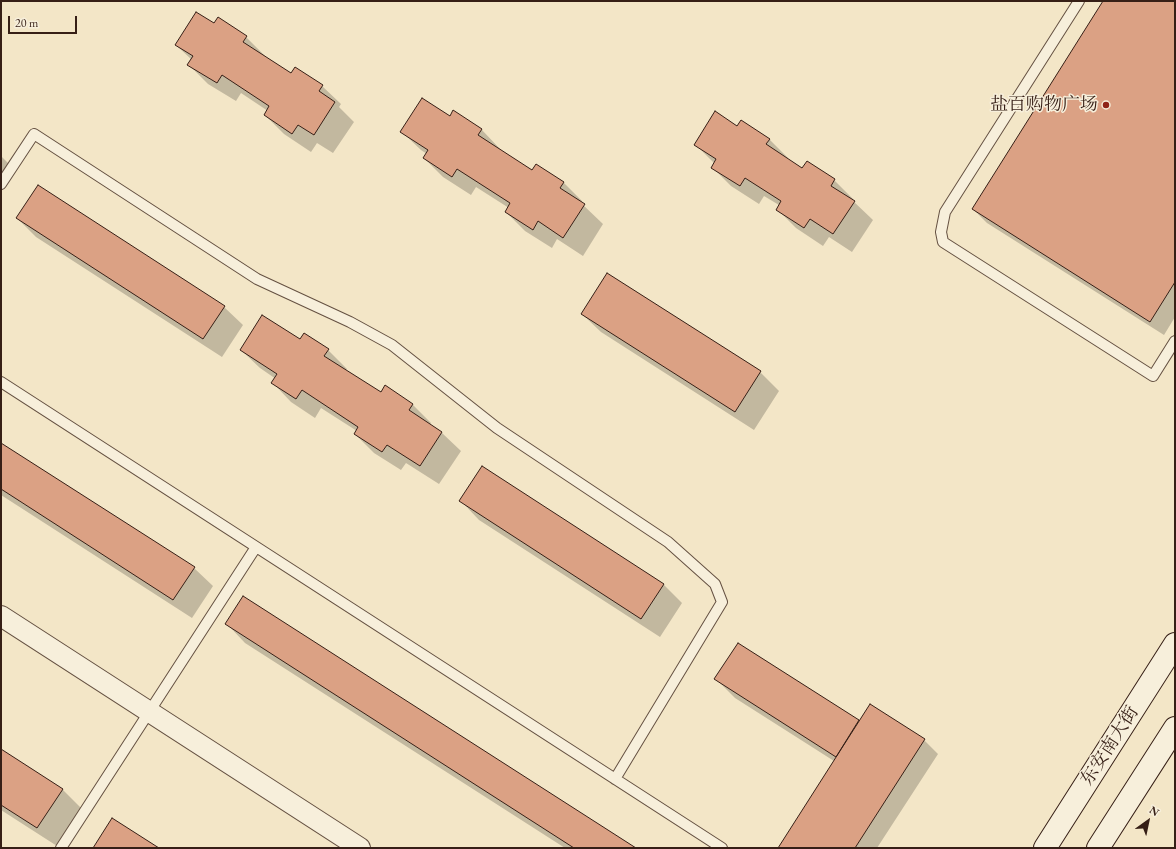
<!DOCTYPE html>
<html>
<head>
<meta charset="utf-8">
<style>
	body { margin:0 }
	#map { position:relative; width:1176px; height:849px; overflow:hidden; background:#f3e6c7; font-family:"EB Garamond",serif }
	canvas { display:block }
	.frame { position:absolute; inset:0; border:2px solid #361f16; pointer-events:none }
	.north { position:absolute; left:1128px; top:801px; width:40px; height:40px; -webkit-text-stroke:3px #f7efdb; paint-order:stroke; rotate:33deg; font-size:11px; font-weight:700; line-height:16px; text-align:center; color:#361f16 }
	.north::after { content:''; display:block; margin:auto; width:14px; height:18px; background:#361f16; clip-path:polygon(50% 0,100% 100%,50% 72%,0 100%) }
	.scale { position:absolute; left:8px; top:16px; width:69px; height:18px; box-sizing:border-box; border:2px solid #361f16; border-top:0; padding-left:5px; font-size:12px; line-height:14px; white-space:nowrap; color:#361f16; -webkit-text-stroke:3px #f7efdb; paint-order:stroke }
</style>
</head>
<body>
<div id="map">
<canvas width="1176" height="849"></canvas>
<div class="frame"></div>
<div class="north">N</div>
<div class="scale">20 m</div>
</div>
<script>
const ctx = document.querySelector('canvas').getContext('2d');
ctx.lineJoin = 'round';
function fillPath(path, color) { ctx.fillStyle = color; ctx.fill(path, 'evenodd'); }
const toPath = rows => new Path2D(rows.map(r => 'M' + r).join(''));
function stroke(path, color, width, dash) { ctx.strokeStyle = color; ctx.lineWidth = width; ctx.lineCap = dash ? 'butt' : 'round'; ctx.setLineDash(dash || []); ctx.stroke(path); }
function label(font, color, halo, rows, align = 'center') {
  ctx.font = font + ' "EB Garamond","Noto Serif SC",serif'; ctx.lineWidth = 3; ctx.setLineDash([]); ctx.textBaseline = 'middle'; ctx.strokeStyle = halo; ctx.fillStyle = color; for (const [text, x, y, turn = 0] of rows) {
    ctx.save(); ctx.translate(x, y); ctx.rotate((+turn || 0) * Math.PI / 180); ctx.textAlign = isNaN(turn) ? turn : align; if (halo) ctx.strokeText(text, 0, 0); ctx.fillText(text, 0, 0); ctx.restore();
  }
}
fillPath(toPath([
	[1105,1,1175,1,1175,317,1164,335,987,223,973,209],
	[215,24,246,37,265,56,264,57,291,74,322,86,341,104,339,107,354,122,333,153,317,143,311,152,284,134,265,115,268,111,241,93,236,101,208,84,189,65,192,60,176,45],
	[454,112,482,130,500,149,500,150,532,171,563,182,582,201,581,203,603,224,583,256,557,239,552,248,525,231,506,212,509,208,476,187,471,195,443,177,424,158,427,154,421,150,402,132,450,118],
	[738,127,769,139,788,158,787,159,803,169,834,180,853,199,852,200,873,220,852,252,829,237,823,246,796,228,777,209,779,205,764,196,759,204,731,186,712,167,715,164,695,144],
	[1,156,11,166,1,181],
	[17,218,224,307,243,325,222,357,36,237],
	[582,314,760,372,779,391,754,430,601,332],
	[300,341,328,350,347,369,346,370,381,394,412,404,431,423,430,425,442,433,461,451,439,484,406,463,401,470,374,453,355,434,357,431,321,408,315,418,291,402,273,383,276,379,260,368,241,350],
	[1,444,194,568,213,586,192,618,1,495],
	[461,501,663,584,682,603,660,637,479,520],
	[227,624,634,848,565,848,245,643],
	[738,644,860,722,924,740,938,754,877,848,779,848,834,761,735,698,716,679],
	[1,750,62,789,81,808,57,846,1,810]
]), '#0003');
const building = toPath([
	[1103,1,1175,1,1175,282,1150,322,972,209,1103,1],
	[196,12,214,23,218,17,247,36,243,42,291,73,295,67,323,85,319,91,335,102,314,135,298,125,292,134,264,115,269,106,222,75,217,83,187,65,193,56,175,45,196,12],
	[422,98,450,116,453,110,482,129,478,135,532,170,536,164,564,182,560,188,585,204,563,238,538,221,533,230,505,212,510,203,457,169,452,177,423,158,428,150,400,132,422,98],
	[715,111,737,126,741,120,770,139,766,144,802,168,807,161,835,179,831,186,855,201,833,234,810,219,804,228,776,210,781,201,745,178,740,186,711,168,716,159,694,145,715,111],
	[38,185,225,306,203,339,16,218,38,185],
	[607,273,761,371,735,412,581,314,607,273],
	[262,315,300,339,304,333,329,349,324,356,381,392,385,385,413,404,409,410,442,432,420,466,387,445,382,452,354,434,358,427,302,390,296,399,271,383,277,374,240,350,262,315],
	[1,443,195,567,173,600,1,489,1,443],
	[482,466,664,584,641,619,459,501,482,466],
	[243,596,636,848,574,848,225,624,243,596],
	[738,643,859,720,836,757,714,679,738,643],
	[870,704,925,739,855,848,778,848,870,704],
	[1,749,63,789,37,828,1,805,1,749],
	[112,818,159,848,93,848,112,818]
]);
fillPath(building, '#dba184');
stroke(building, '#361f16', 1);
const service = toPath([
	[1079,1,945,212,941,232,943,242,1153,376,1175,341],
	[1,184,34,134,257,279,350,322,392,345,497,428,668,542,715,584,722,602,615,779],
	[1,382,722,848],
	[61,848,256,547]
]);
const minor = toPath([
	[1,616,360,848]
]);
const secondary = toPath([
	[1045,848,1175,644],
	[1098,848,1175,728]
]);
stroke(service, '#655142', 12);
stroke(minor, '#655142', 22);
stroke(secondary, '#361f16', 24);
stroke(service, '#f7efdb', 10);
stroke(minor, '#f7efdb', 20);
stroke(secondary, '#f7efdb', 22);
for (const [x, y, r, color] of [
	[1106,105,4,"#8f2418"]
]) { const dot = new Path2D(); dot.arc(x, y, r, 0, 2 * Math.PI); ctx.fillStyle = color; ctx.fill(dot); stroke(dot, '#f7efdb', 1.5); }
label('18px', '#361f16', '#f7efdb', [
	["盐百购物广场",1098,105]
], 'right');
label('18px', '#361f16', '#f7efdb', [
	["东安南大街",1110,746,-57]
]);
</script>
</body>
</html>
